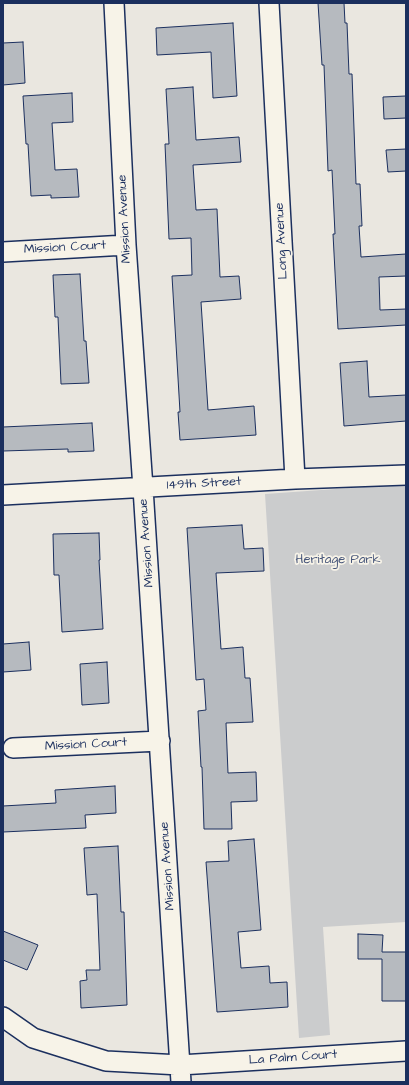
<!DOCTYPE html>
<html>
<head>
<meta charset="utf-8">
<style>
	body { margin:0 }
	#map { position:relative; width:409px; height:1085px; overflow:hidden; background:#eae7e0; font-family:"Architects Daughter",sans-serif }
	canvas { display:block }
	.frame { position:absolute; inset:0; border:4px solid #1b2f5e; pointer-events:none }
</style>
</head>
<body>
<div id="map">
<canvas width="409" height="1085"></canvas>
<div class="frame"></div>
</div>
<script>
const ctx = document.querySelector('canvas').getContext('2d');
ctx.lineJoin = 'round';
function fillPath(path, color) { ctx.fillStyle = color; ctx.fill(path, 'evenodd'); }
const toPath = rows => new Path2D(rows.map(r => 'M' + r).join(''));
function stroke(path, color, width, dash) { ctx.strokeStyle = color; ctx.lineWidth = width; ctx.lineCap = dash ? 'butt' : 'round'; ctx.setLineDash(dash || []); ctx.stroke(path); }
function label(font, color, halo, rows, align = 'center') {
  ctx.font = font + ' "Architects Daughter",sans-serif'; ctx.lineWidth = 3.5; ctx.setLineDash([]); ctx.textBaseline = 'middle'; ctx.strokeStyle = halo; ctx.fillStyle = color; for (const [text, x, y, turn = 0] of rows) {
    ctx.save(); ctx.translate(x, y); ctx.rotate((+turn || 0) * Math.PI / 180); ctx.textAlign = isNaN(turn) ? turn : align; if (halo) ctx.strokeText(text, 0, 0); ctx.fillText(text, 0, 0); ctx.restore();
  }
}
fillPath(toPath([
	[406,484,406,922,323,927,330,1035,299,1038,265,494]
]), '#cbcccd');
const building = toPath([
	[318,3,344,3,345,23,347,23,349,74,352,74,356,184,360,184,362,226,359,226,361,257,406,254,406,276,379,277,380,310,406,309,406,325,338,329,333,234,335,234,332,170,328,171,324,65,322,65,318,3],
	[233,23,237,96,213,98,211,52,157,55,156,28,233,23],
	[23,42,25,83,3,85,3,43,23,42],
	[193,87,196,140,239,137,241,162,193,165,196,210,217,209,220,277,239,276,241,299,201,302,208,410,254,406,256,435,180,440,178,412,180,412,172,276,192,275,191,238,169,239,165,144,169,144,166,89,193,87],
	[72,93,73,122,52,123,55,170,77,169,79,197,51,198,51,195,31,196,28,144,26,144,23,96,72,93],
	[406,96,406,118,384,119,383,97,406,96],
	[406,149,406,171,388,172,386,150,406,149],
	[80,274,84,341,86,341,89,383,61,384,58,317,55,317,53,275,80,274],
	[367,361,369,397,406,395,406,421,344,426,340,363,367,361],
	[92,423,94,451,68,452,68,449,3,451,3,427,92,423],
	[242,525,244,549,263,548,264,571,216,573,221,649,243,647,245,678,250,678,253,722,226,723,228,773,256,772,257,801,231,802,232,829,204,829,202,767,201,767,198,711,206,710,204,679,196,680,187,528,242,525],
	[99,533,100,560,99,560,103,629,62,632,59,575,54,575,53,534,99,533],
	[29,642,31,670,3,672,3,644,29,642],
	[107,662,109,703,82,705,80,664,107,662],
	[115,786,116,813,85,815,86,828,3,832,3,806,56,803,55,790,115,786],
	[254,839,261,930,238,932,241,968,269,966,270,983,287,982,288,1007,217,1012,206,862,229,861,228,841,254,839],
	[118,846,121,912,124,912,127,1005,81,1008,80,981,87,980,86,970,100,970,97,894,87,895,84,848,118,846],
	[3,931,38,945,27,970,3,960,3,931],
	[358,934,383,935,382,952,406,952,406,1001,382,1001,382,959,358,959,358,934]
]);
fillPath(building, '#b6babf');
stroke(building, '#1b2f5e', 1);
const street = toPath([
	[114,3,126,245,143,488,181,1082],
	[269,3,295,479],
	[3,252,126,245],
	[3,495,295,479,406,475],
	[13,748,160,741],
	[3,1017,33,1038,106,1061,180,1065,406,1051]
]);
stroke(street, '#1b2f5e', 22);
stroke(street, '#f7f3e8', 19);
label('13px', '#1b2f5e', '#f7f3e8', [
	["Mission Avenue",125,219,-93],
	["Long Avenue",282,241,-93],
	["Mission Court",65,248,-3],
	["149th Street",204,484,-3],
	["Mission Avenue",147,543,-94],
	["Mission Court",86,745,-3],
	["Mission Avenue",168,866,-94],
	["La Palm Court",293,1058,-4]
]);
label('13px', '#47567a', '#f7f3e8', [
	["Heritage Park",338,560]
]);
</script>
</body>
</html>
